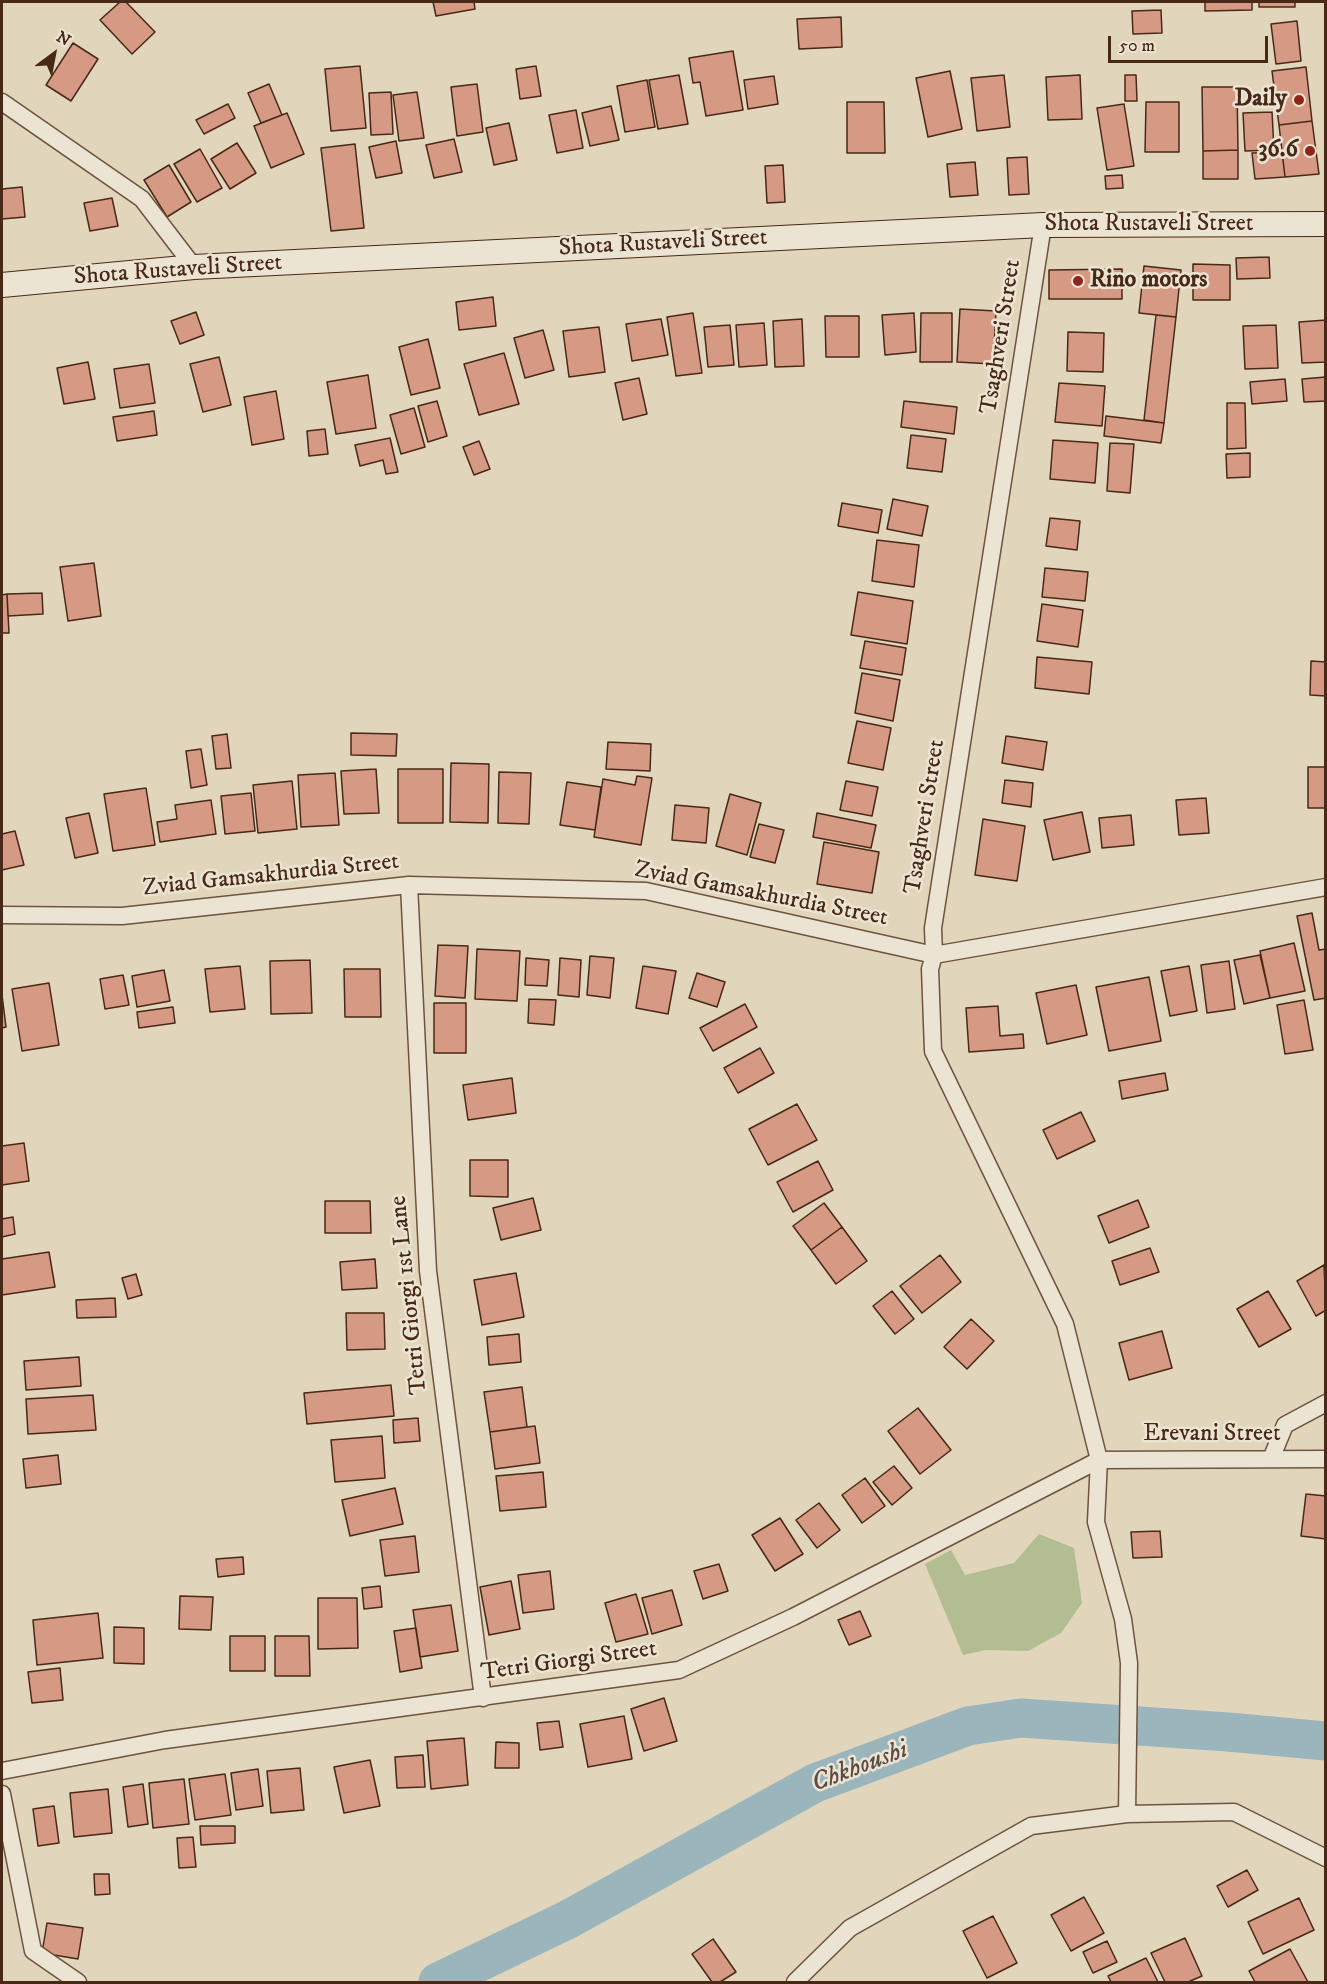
<!DOCTYPE html>
<html>
<head>
<meta charset="utf-8">
<style>
	body { margin:0 }
	#map { position:relative; width:1327px; height:1984px; overflow:hidden; background:#e1d5bb; font-family:"IM FELL DW Pica",serif }
	canvas { display:block }
	.frame { position:absolute; inset:0; border:3px solid #482816; pointer-events:none }
	.north { position:absolute; left:24px; top:24px; width:60px; height:60px; -webkit-text-stroke:4px #ece4d3; paint-order:stroke; rotate:32deg; font-size:16px; font-weight:700; line-height:24px; text-align:center; color:#482816 }
	.north::after { content:''; display:block; margin:auto; width:21px; height:27px; background:#482816; clip-path:polygon(50% 0,100% 100%,50% 72%,0 100%) }
	.scale { position:absolute; left:1108px; top:36px; width:160px; height:27px; box-sizing:border-box; border:3px solid #482816; border-top:0; padding-left:8px; font-size:18px; line-height:21px; white-space:nowrap; color:#482816; -webkit-text-stroke:4px #ece4d3; paint-order:stroke }
</style>
</head>
<body>
<div id="map">
<canvas width="1327" height="1984"></canvas>
<div class="frame"></div>
<div class="north">N</div>
<div class="scale">50 m</div>
</div>
<script>
const ctx = document.querySelector('canvas').getContext('2d');
ctx.lineJoin = 'round';
function fillPath(path, color) { ctx.fillStyle = color; ctx.fill(path, 'evenodd'); }
const toPath = rows => new Path2D(rows.map(r => 'M' + r).join(''));
function stroke(path, color, width, dash) { ctx.strokeStyle = color; ctx.lineWidth = width; ctx.lineCap = dash ? 'butt' : 'round'; ctx.setLineDash(dash || []); ctx.stroke(path); }
function label(font, color, halo, rows, align = 'center') {
  ctx.font = font + ' "IM FELL DW Pica",serif'; ctx.lineWidth = 5; ctx.setLineDash([]); ctx.textBaseline = 'middle'; ctx.strokeStyle = halo; ctx.fillStyle = color; for (const [text, x, y, turn = 0] of rows) {
    ctx.save(); ctx.translate(x, y); ctx.rotate((+turn || 0) * Math.PI / 180); ctx.textAlign = isNaN(turn) ? turn : align; if (halo) ctx.strokeText(text, 0, 0); ctx.fillText(text, 0, 0); ctx.restore();
  }
}
fillPath(toPath([
	[1039,1534,1074,1548,1082,1603,1061,1633,1028,1651,986,1650,963,1655,925,1564,951,1550,965,1575,1014,1563]
]), '#b2bd91');
stroke(toPath([
	[438,1982,569,1919,815,1783,968,1726,1021,1718,1228,1732,1326,1741]
]), '#9ab5bc', 39);
const building = toPath([
	[120,2,126,2,155,32,132,54,100,20,120,2],
	[433,2,474,2,475,9,436,16,433,2],
	[1205,2,1252,2,1252,10,1205,11,1205,2],
	[1259,2,1295,2,1295,7,1259,7,1259,2],
	[1161,10,1162,33,1133,34,1132,11,1161,10],
	[841,17,842,47,799,49,797,19,841,17],
	[1297,21,1301,61,1276,64,1271,24,1297,21],
	[73,43,98,59,71,101,46,85,73,43],
	[733,51,743,110,706,116,700,82,693,83,689,58,733,51],
	[360,66,366,128,331,131,325,69,360,66],
	[536,66,541,96,520,99,516,69,536,66],
	[1306,67,1312,121,1279,125,1272,71,1306,67],
	[950,71,962,129,928,137,916,78,950,71],
	[679,75,688,124,658,129,649,80,679,75],
	[1004,75,1010,127,977,131,971,78,1004,75],
	[1080,75,1082,119,1048,120,1046,77,1080,75],
	[1125,75,1136,75,1137,101,1125,101,1125,75],
	[774,76,778,104,748,109,744,80,774,76],
	[647,80,655,127,625,132,617,86,647,80],
	[269,84,282,115,261,123,248,93,269,84],
	[477,84,483,132,457,136,451,87,477,84],
	[1202,87,1237,87,1238,150,1203,151,1202,87],
	[391,92,393,134,371,135,369,93,391,92],
	[417,92,424,138,399,141,393,95,417,92],
	[847,102,884,102,885,153,847,153,847,102],
	[1146,102,1179,102,1179,152,1145,152,1146,102],
	[228,104,235,118,204,134,196,120,228,104],
	[1124,104,1134,166,1107,170,1097,108,1124,104],
	[611,106,619,140,590,146,582,113,611,106],
	[576,110,583,148,557,153,549,115,576,110],
	[1272,112,1274,150,1245,151,1243,113,1272,112],
	[287,113,304,154,271,168,254,126,287,113],
	[1312,121,1319,174,1285,177,1279,125,1312,121],
	[509,123,517,160,494,165,486,128,509,123],
	[454,139,462,172,434,178,426,145,454,139],
	[396,141,402,173,376,178,369,147,396,141],
	[237,143,256,173,230,189,211,159,237,143],
	[355,144,364,228,331,231,321,148,355,144],
	[200,149,222,188,197,202,174,164,200,149],
	[1238,150,1238,179,1203,179,1203,151,1238,150],
	[1282,152,1285,177,1255,179,1252,153,1282,152],
	[1027,157,1029,194,1009,195,1007,158,1027,157],
	[975,162,978,195,950,197,947,164,975,162],
	[169,165,191,202,167,217,144,180,169,165],
	[783,165,785,202,767,203,765,166,783,165],
	[1122,175,1123,188,1106,189,1105,176,1122,175],
	[22,187,25,217,2,219,2,189,22,187],
	[112,198,118,226,90,231,84,203,112,198],
	[1269,257,1270,278,1237,279,1236,258,1269,257],
	[1193,264,1230,265,1230,300,1193,300,1193,264],
	[1144,266,1181,270,1176,317,1139,313,1144,266],
	[1122,269,1122,299,1049,299,1049,270,1122,269],
	[493,297,496,326,459,330,456,302,493,297],
	[960,309,996,311,993,364,957,362,960,309],
	[196,312,204,335,180,344,171,321,196,312],
	[693,313,702,373,676,376,667,317,693,313],
	[914,313,916,352,885,355,882,315,914,313],
	[921,313,952,313,952,362,920,362,921,313],
	[1156,315,1176,317,1164,423,1144,420,1156,315],
	[825,316,859,316,859,357,826,357,825,316],
	[661,319,668,355,632,361,626,324,661,319],
	[802,319,804,366,775,367,773,321,802,319],
	[1326,320,1326,362,1302,363,1299,322,1326,320],
	[764,323,767,365,739,367,736,325,764,323],
	[730,325,734,365,708,367,704,327,730,325],
	[1276,325,1278,368,1245,369,1243,326,1276,325],
	[599,327,605,372,569,377,563,331,599,327],
	[543,330,554,370,525,378,514,338,543,330],
	[1068,332,1104,333,1103,372,1067,371,1068,332],
	[428,339,440,388,411,395,399,347,428,339],
	[504,353,519,404,479,415,464,364,504,353],
	[219,357,231,405,203,412,190,364,219,357],
	[88,362,95,399,64,404,57,368,88,362],
	[149,364,155,403,120,408,114,369,149,364],
	[368,375,376,428,336,434,327,382,368,375],
	[1326,377,1326,401,1304,402,1302,379,1326,377],
	[639,378,647,414,623,420,615,383,639,378],
	[1285,379,1287,401,1252,404,1250,382,1285,379],
	[1059,383,1105,386,1102,426,1055,422,1059,383],
	[276,391,284,439,252,445,244,397,276,391],
	[437,401,447,436,428,442,418,406,437,401],
	[904,401,957,407,954,434,901,427,904,401],
	[1227,403,1245,403,1246,448,1227,449,1227,403],
	[414,408,425,447,401,454,390,415,414,408],
	[154,411,157,435,117,441,113,417,154,411],
	[1106,416,1164,423,1161,443,1104,436,1106,416],
	[325,429,328,454,309,456,307,431,325,429],
	[911,435,946,439,942,472,907,468,911,435],
	[390,438,398,472,386,474,383,460,360,466,355,445,390,438],
	[1053,440,1098,443,1095,483,1050,479,1053,440],
	[479,441,490,469,474,475,463,447,479,441],
	[1110,443,1134,444,1130,493,1107,491,1110,443],
	[1250,453,1250,477,1227,478,1226,454,1250,453],
	[893,499,928,506,922,536,887,529,893,499],
	[842,503,882,510,878,533,838,526,842,503],
	[1050,518,1080,521,1077,550,1046,546,1050,518],
	[877,540,919,545,914,587,872,581,877,540],
	[94,563,101,616,68,621,60,567,94,563],
	[1045,568,1088,572,1085,601,1042,597,1045,568],
	[858,592,913,601,907,644,851,635,858,592],
	[42,593,43,614,8,616,7,594,42,593],
	[7,594,9,633,2,633,2,595,7,594],
	[1042,604,1083,610,1078,647,1037,641,1042,604],
	[865,641,906,648,902,675,860,668,865,641],
	[1037,657,1092,662,1089,694,1035,688,1037,657],
	[1311,661,1326,662,1326,696,1310,695,1311,661],
	[862,673,900,680,893,721,855,713,862,673],
	[857,721,891,728,883,770,848,763,857,721],
	[351,733,397,734,396,756,351,755,351,733],
	[227,734,231,768,216,769,212,736,227,734],
	[1006,736,1047,742,1043,770,1002,763,1006,736],
	[608,742,651,744,650,771,606,769,608,742],
	[201,749,207,785,191,788,186,751,201,749],
	[451,763,489,764,488,823,450,822,451,763],
	[1308,767,1326,767,1326,808,1308,808,1308,767],
	[376,769,379,813,344,814,341,771,376,769],
	[398,769,443,769,443,823,398,823,398,769],
	[499,772,531,773,529,824,498,823,499,772],
	[335,773,339,825,301,827,298,775,335,773],
	[637,776,652,778,641,845,594,837,603,779,635,785,637,776],
	[1005,780,1033,783,1031,807,1002,803,1005,780],
	[292,781,297,829,258,833,253,785,292,781],
	[846,781,878,787,872,816,840,810,846,781],
	[567,782,601,787,595,830,560,825,567,782],
	[146,788,155,845,113,851,104,794,146,788],
	[251,793,255,831,225,834,221,796,251,793],
	[730,794,761,803,747,855,716,846,730,794],
	[1206,798,1209,833,1179,835,1176,800,1206,798],
	[211,800,216,834,160,842,157,822,177,819,175,805,211,800],
	[675,805,709,808,706,843,672,840,675,805],
	[1082,812,1090,852,1053,860,1044,820,1082,812],
	[89,813,98,853,75,858,66,818,89,813],
	[817,813,876,825,871,848,813,837,817,813],
	[1131,815,1134,845,1102,848,1099,818,1131,815],
	[983,819,1025,826,1017,881,975,875,983,819],
	[759,824,784,830,775,863,750,857,759,824],
	[15,831,24,865,2,870,2,834,15,831],
	[824,842,879,852,872,893,817,884,824,842],
	[1312,913,1319,950,1326,949,1326,998,1314,1000,1297,916,1312,913],
	[1294,943,1305,991,1270,998,1260,951,1294,943],
	[438,945,468,946,465,998,435,996,438,945],
	[477,949,520,951,517,1001,475,999,477,949],
	[1260,955,1270,998,1244,1004,1234,960,1260,955],
	[590,956,614,958,610,998,587,995,590,956],
	[526,958,549,960,547,986,525,985,526,958],
	[560,958,581,960,579,997,558,995,560,958],
	[310,960,312,1013,271,1014,270,961,310,960],
	[1229,961,1235,1009,1207,1013,1201,965,1229,961],
	[240,966,245,1009,210,1012,205,969,240,966],
	[643,966,676,971,668,1014,636,1008,643,966],
	[1189,966,1197,1011,1170,1016,1161,971,1189,966],
	[344,969,380,969,381,1017,345,1017,344,969],
	[164,970,170,1001,137,1007,132,976,164,970],
	[697,973,725,982,717,1007,689,998,697,973],
	[123,975,129,1005,105,1009,100,979,123,975],
	[1149,977,1161,1041,1109,1051,1096,987,1149,977],
	[49,983,59,1045,22,1051,12,989,49,983],
	[1076,985,1087,1035,1047,1044,1036,993,1076,985],
	[2,995,6,1027,2,1028,2,995],
	[529,999,556,1000,554,1025,528,1023,529,999],
	[1304,1000,1313,1050,1285,1054,1277,1005,1304,1000],
	[434,1003,466,1003,466,1053,434,1053,434,1003],
	[745,1004,757,1027,713,1051,700,1028,745,1004],
	[998,1006,1000,1036,1023,1034,1024,1048,969,1052,966,1008,998,1006],
	[173,1007,175,1023,139,1028,137,1012,173,1007],
	[760,1048,774,1073,738,1093,724,1068,760,1048],
	[1165,1073,1168,1090,1122,1099,1119,1081,1165,1073],
	[512,1078,516,1113,468,1120,463,1085,512,1078],
	[797,1104,817,1140,768,1165,749,1129,797,1104],
	[1081,1112,1095,1141,1057,1159,1043,1130,1081,1112],
	[24,1143,29,1181,2,1185,2,1146,24,1143],
	[470,1160,508,1160,508,1197,470,1196,470,1160],
	[818,1161,833,1190,793,1212,777,1182,818,1161],
	[533,1198,541,1230,501,1240,493,1208,533,1198],
	[1138,1200,1149,1227,1109,1243,1098,1216,1138,1200],
	[325,1201,370,1201,371,1233,325,1233,325,1201],
	[824,1203,842,1227,811,1250,793,1226,824,1203],
	[13,1217,15,1234,2,1237,2,1219,13,1217],
	[842,1227,867,1261,836,1284,811,1250,842,1227],
	[1150,1248,1159,1272,1120,1285,1112,1261,1150,1248],
	[49,1252,55,1287,2,1295,2,1259,49,1252],
	[940,1255,961,1282,922,1313,900,1286,940,1255],
	[375,1259,377,1288,342,1290,340,1262,375,1259],
	[1324,1265,1326,1310,1316,1316,1297,1281,1324,1265],
	[516,1273,524,1317,482,1325,474,1280,516,1273],
	[136,1274,142,1295,128,1299,122,1278,136,1274],
	[892,1291,914,1319,895,1334,873,1306,892,1291],
	[1268,1291,1291,1329,1259,1347,1237,1309,1268,1291],
	[115,1298,116,1317,77,1318,76,1300,115,1298],
	[346,1313,384,1313,385,1349,347,1350,346,1313],
	[971,1319,994,1341,967,1369,944,1347,971,1319],
	[1162,1331,1172,1368,1129,1380,1119,1343,1162,1331],
	[519,1334,521,1362,489,1365,487,1337,519,1334],
	[79,1357,81,1386,26,1390,24,1361,79,1357],
	[391,1385,394,1416,307,1424,304,1393,391,1385],
	[522,1387,527,1427,490,1432,484,1392,522,1387],
	[93,1395,96,1430,28,1434,26,1399,93,1395],
	[918,1408,951,1450,920,1474,888,1431,918,1408],
	[418,1418,420,1441,394,1443,393,1420,418,1418],
	[535,1426,540,1463,495,1469,490,1432,535,1426],
	[382,1436,385,1478,335,1482,331,1440,382,1436],
	[58,1455,61,1484,26,1488,23,1459,58,1455],
	[894,1466,912,1488,892,1505,873,1482,894,1466],
	[543,1472,546,1507,500,1511,496,1476,543,1472],
	[865,1478,885,1506,862,1523,842,1495,865,1478],
	[395,1488,403,1524,350,1536,342,1500,395,1488],
	[1306,1494,1326,1496,1326,1539,1301,1536,1306,1494],
	[819,1503,840,1530,817,1548,796,1520,819,1503],
	[780,1518,803,1554,775,1571,752,1535,780,1518],
	[1160,1531,1162,1557,1133,1558,1131,1532,1160,1531],
	[415,1536,419,1572,385,1576,380,1540,415,1536],
	[243,1557,244,1574,218,1577,216,1559,243,1557],
	[719,1564,728,1591,703,1599,694,1571,719,1564],
	[550,1571,554,1609,523,1613,518,1575,550,1571],
	[511,1581,520,1629,489,1635,480,1587,511,1581],
	[380,1586,382,1607,364,1609,362,1588,380,1586],
	[672,1590,682,1625,652,1634,642,1598,672,1590],
	[636,1594,648,1634,616,1642,605,1603,636,1594],
	[180,1596,213,1597,211,1630,179,1629,180,1596],
	[318,1598,357,1598,358,1648,318,1649,318,1598],
	[451,1605,458,1651,420,1657,413,1610,451,1605],
	[860,1611,871,1636,849,1645,838,1620,860,1611],
	[98,1613,103,1658,37,1665,33,1620,98,1613],
	[114,1627,144,1628,144,1664,114,1663,114,1627],
	[416,1628,422,1668,400,1672,394,1631,416,1628],
	[230,1636,265,1636,265,1671,230,1671,230,1636],
	[275,1636,309,1636,310,1676,275,1676,275,1636],
	[60,1668,63,1700,32,1703,28,1672,60,1668],
	[664,1698,677,1741,644,1751,631,1709,664,1698],
	[624,1716,632,1759,588,1767,580,1724,624,1716],
	[559,1721,563,1747,540,1750,537,1723,559,1721],
	[464,1738,468,1785,431,1789,427,1741,464,1738],
	[496,1742,519,1743,519,1768,495,1768,496,1742],
	[423,1755,425,1787,397,1788,395,1757,423,1755],
	[370,1760,380,1806,344,1813,334,1767,370,1760],
	[300,1768,304,1810,271,1813,267,1771,300,1768],
	[258,1769,263,1806,236,1810,231,1773,258,1769],
	[225,1774,231,1815,195,1820,189,1779,225,1774],
	[184,1779,189,1824,153,1828,149,1783,184,1779],
	[143,1784,148,1824,128,1827,123,1787,143,1784],
	[108,1789,112,1833,74,1837,70,1793,108,1789],
	[54,1806,59,1843,38,1846,33,1809,54,1806],
	[200,1826,235,1826,235,1843,201,1845,200,1826],
	[193,1837,196,1867,179,1868,177,1838,193,1837],
	[1247,1870,1258,1890,1228,1907,1217,1886,1247,1870],
	[94,1874,109,1874,110,1894,95,1895,94,1874],
	[1084,1897,1104,1933,1071,1951,1051,1915,1084,1897],
	[1299,1898,1314,1930,1263,1954,1248,1922,1299,1898],
	[993,1916,1017,1963,987,1978,963,1931,993,1916],
	[47,1923,83,1928,78,1959,42,1953,47,1923],
	[1185,1938,1202,1976,1188,1982,1165,1982,1151,1953,1185,1938],
	[713,1939,736,1972,720,1982,712,1982,692,1954,713,1939],
	[1107,1941,1117,1962,1093,1973,1083,1952,1107,1941],
	[1290,1949,1308,1982,1255,1982,1249,1971,1290,1949],
	[1146,1958,1158,1982,1111,1982,1108,1976,1146,1958]
]);
fillPath(building, '#d69983');
stroke(building, '#482816', 1.5);
const minor = toPath([
	[2,102,142,199,194,267],
	[1043,225,933,928,934,955,930,969,933,1051,1065,1324,1099,1460,1096,1522,1123,1619,1129,1663,1127,1814],
	[409,885,428,1271,483,1698],
	[2,915,122,916,409,885,646,891,934,955,1326,887],
	[1271,1459,1285,1425,1326,1403],
	[2,1771,165,1740,679,1670,793,1617,1099,1460,1326,1459],
	[2,1794,33,1951,78,1982],
	[795,1982,850,1928,1031,1826,1127,1814,1234,1812,1326,1858]
]);
const secondary = toPath([
	[2,285,194,267,1043,225,1326,224]
]);
stroke(minor, '#6e533f', 19);
stroke(secondary, '#482816', 26);
stroke(minor, '#ece4d3', 16);
stroke(secondary, '#ece4d3', 24);
for (const [x, y, r, color] of [
	[1299,100,6,"#8f2418"],
	[1310,151,6,"#8f2418"],
	[1078,281,6,"#8f2418"]
]) { const dot = new Path2D(); dot.arc(x, y, r, 0, 2 * Math.PI); ctx.fillStyle = color; ctx.fill(dot); stroke(dot, '#ece4d3', 2); }
label('bold 24px', '#482816', '#ece4d3', [
	["Daily",1287,100],
	["36.6",1298,151],
	["Rino motors",1090,281,"left"]
], 'right');
label('24px', '#482816', '#ece4d3', [
	["Shota Rustaveli Street",1149,225],
	["Shota Rustaveli Street",663,244,-3],
	["Shota Rustaveli Street",178,271,-4],
	["Tsaghveri Street",1002,337,-81],
	["Tsaghveri Street",926,817,-81],
	["Zviad Gamsakhurdia Street",271,876,-6],
	["Zviad Gamsakhurdia Street",761,895,11],
	["Tetri Giorgi 1st Lane",410,1295,-96],
	["Erevani Street",1212,1435],
	["Tetri Giorgi Street",569,1662,-8]
]);
label('italic 26px', '#5c4b40', '#ece4d3', [
	["Chkhoushi",860,1768,-21]
]);
</script>
</body>
</html>
